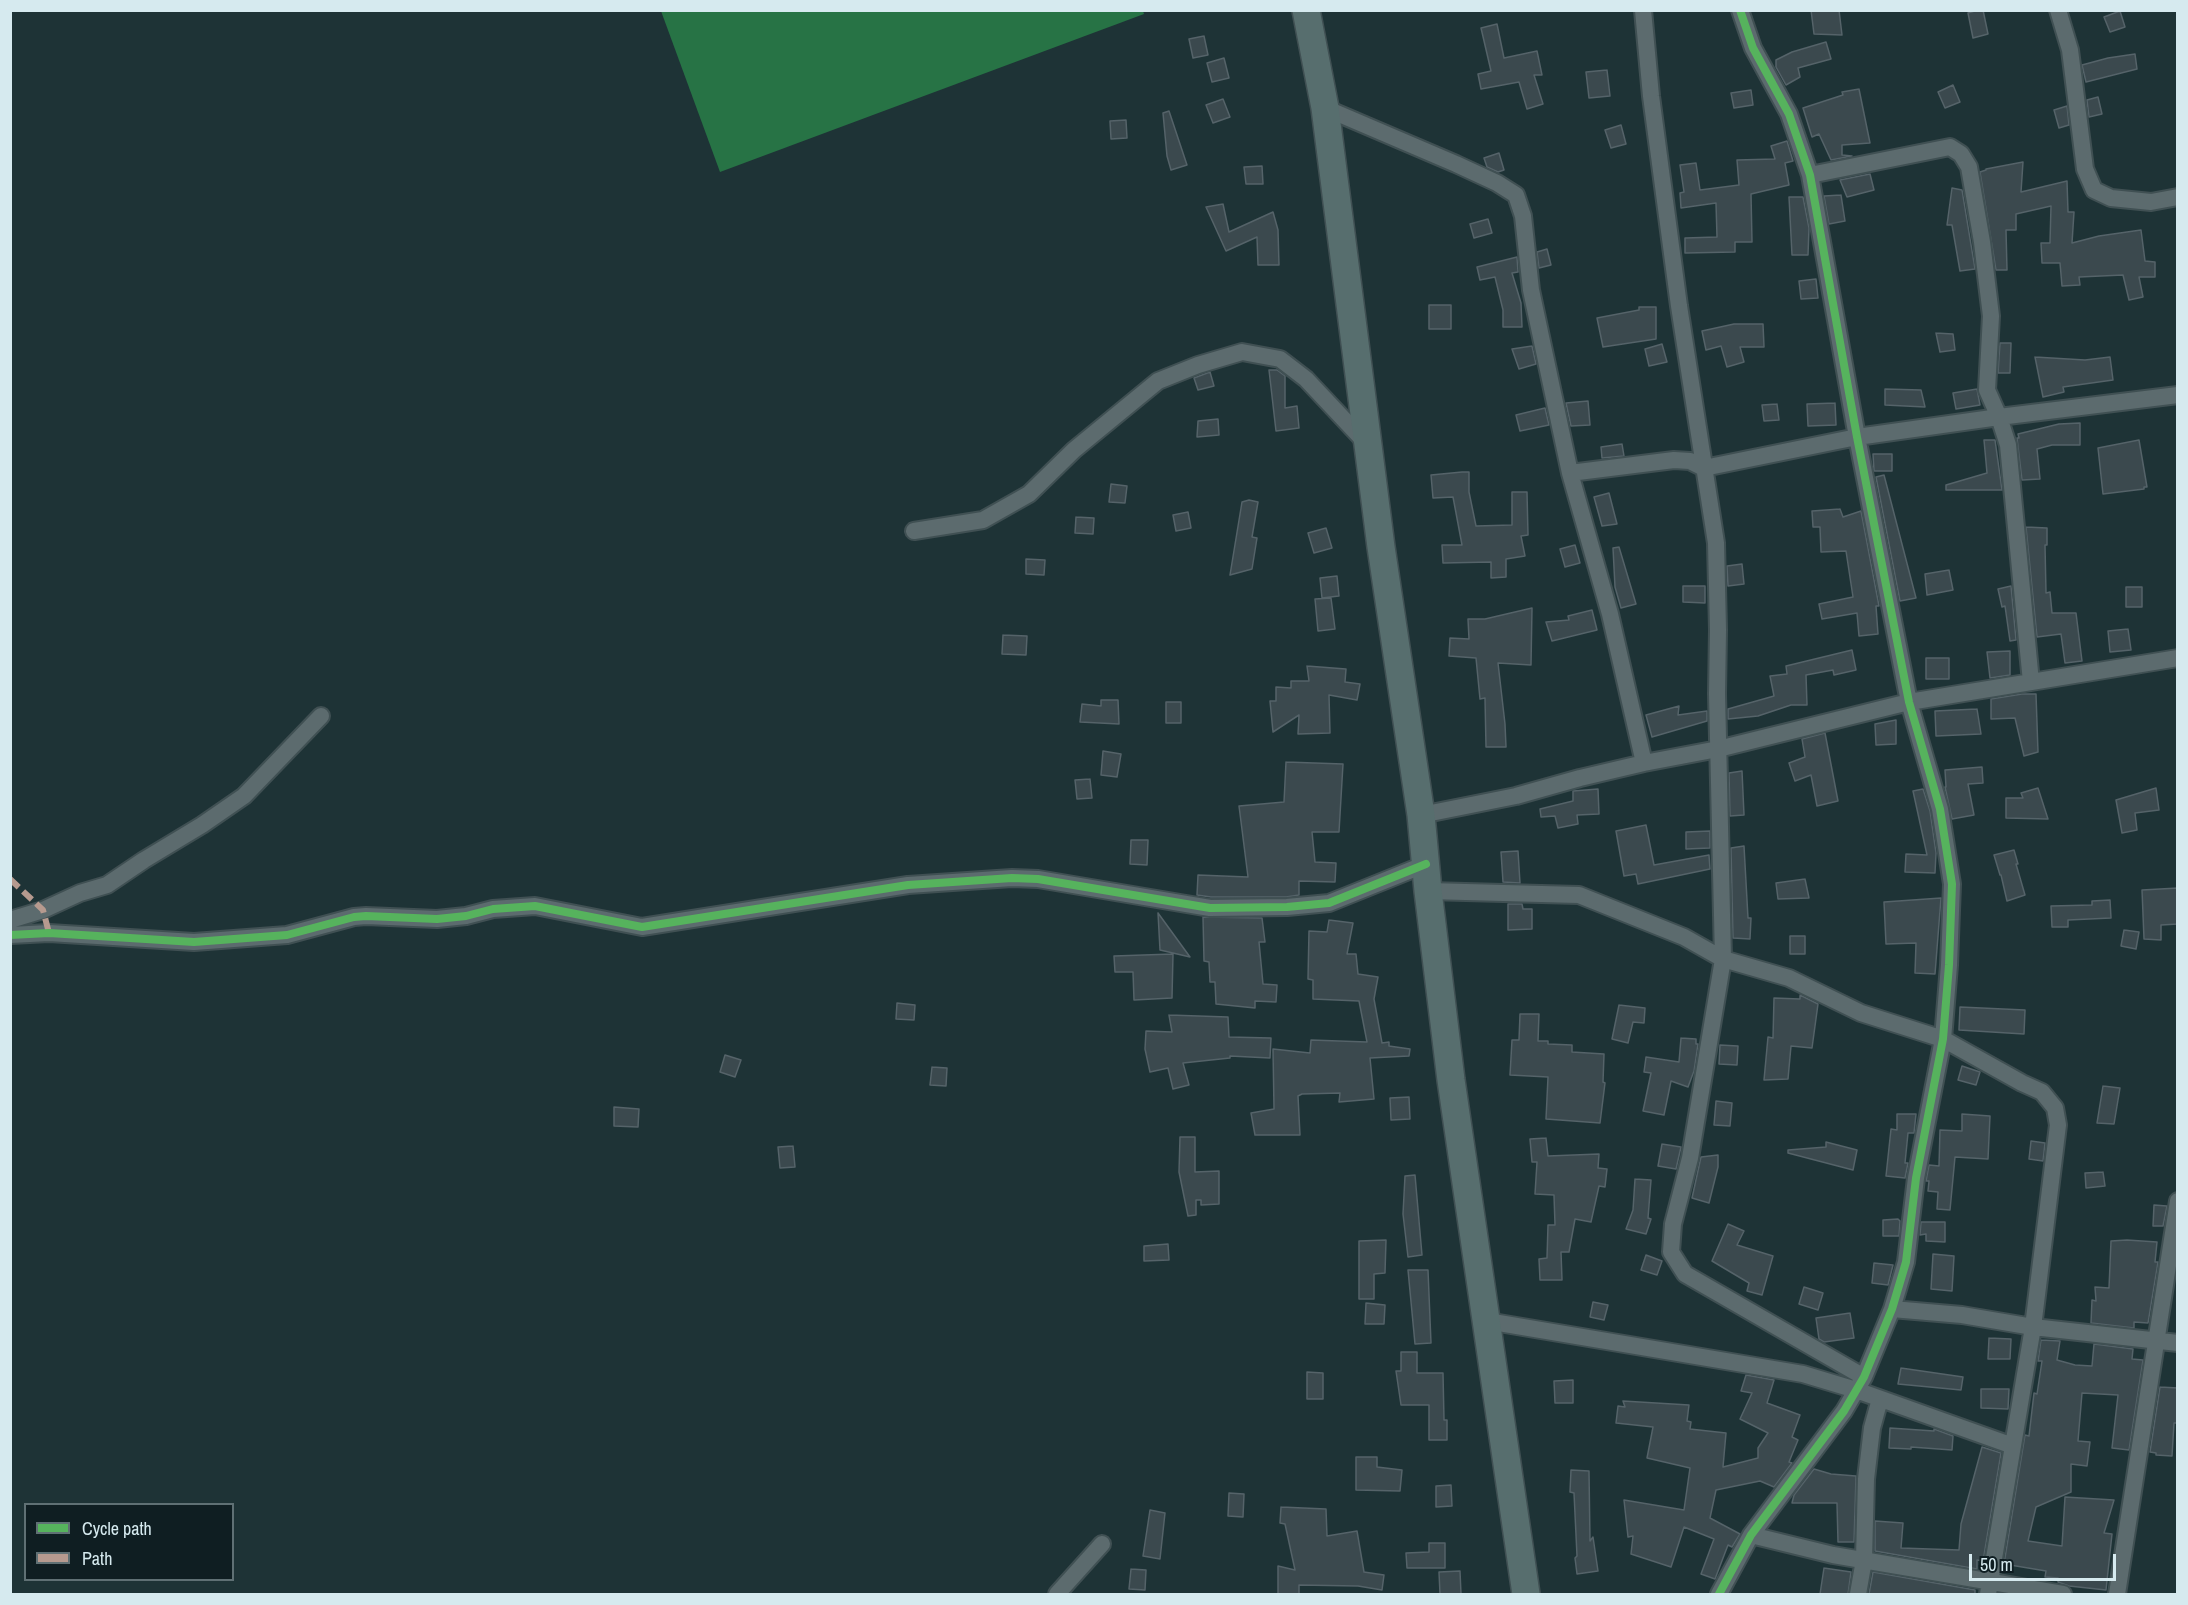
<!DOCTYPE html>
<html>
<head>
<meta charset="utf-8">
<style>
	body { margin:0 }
	#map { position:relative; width:2188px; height:1605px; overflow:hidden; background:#1e3336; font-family:"Archivo Narrow",sans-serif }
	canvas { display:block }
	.frame { position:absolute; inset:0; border:12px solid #d6eaef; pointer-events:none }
	.legend { position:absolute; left:24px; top:1503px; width:210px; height:78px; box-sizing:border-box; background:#0f1e22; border:2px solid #5f7074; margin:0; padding:8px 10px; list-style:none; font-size:18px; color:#d6eaef }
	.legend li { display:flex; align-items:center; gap:12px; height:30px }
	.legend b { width:30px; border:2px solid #5f7074 }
	.scale { position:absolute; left:1969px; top:1554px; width:147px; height:27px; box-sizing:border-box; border:3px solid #d6eaef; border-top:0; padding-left:8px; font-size:18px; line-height:21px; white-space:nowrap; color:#d6eaef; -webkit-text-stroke:4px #0f1e22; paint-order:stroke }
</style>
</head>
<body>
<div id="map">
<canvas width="2188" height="1605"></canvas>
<div class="frame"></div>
<ul class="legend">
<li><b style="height:8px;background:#56b35d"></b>Cycle path</li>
<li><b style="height:8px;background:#b69a8f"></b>Path</li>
</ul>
<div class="scale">50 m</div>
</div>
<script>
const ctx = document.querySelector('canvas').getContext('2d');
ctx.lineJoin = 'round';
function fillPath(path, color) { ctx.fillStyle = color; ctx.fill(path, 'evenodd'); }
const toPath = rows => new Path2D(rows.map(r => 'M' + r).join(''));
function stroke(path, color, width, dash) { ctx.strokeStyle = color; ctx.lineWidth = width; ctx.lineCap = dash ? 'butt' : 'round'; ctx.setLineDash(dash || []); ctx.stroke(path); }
fillPath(toPath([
	[1143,11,1144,14,720,172,661,11]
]), '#277345');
const building = toPath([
	[1811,10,1839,10,1842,35,1814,34,1811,10],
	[1978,10,1983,10,1988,34,1973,38,1968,13,1978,10],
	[2120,11,2125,27,2110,32,2104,17,2120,11],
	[1497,24,1504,58,1537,51,1542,75,1534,75,1543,104,1527,109,1519,82,1481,89,1478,74,1491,71,1481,28,1497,24],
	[1204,36,1208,55,1193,58,1189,39,1204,36],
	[1826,42,1831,59,1798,68,1800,77,1786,85,1776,67,1776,60,1792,52,1826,42],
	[2135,54,2137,69,2086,82,2082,65,2108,58,2135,54],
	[1224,58,1229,78,1212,82,1207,63,1224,58],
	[1607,70,1610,96,1589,98,1586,72,1607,70],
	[1953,85,1960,102,1945,108,1938,92,1953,85],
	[1859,89,1870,143,1842,145,1842,155,1852,156,1831,160,1819,134,1812,137,1803,108,1843,95,1842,92,1859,89],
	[1751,90,1753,105,1734,108,1731,93,1751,90],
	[2098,97,2102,114,2089,117,2087,100,2098,97],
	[1223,99,1230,117,1213,123,1206,105,1223,99],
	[2067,106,2069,125,2059,128,2054,110,2067,106],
	[1169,111,1187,165,1171,170,1167,156,1163,113,1169,111],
	[1126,120,1127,138,1111,139,1110,121,1126,120],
	[1621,125,1626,144,1611,148,1605,130,1621,125],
	[1787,141,1793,161,1785,163,1789,185,1751,194,1752,242,1735,242,1735,252,1685,253,1685,238,1717,237,1716,203,1681,208,1680,193,1684,192,1680,165,1696,163,1700,190,1739,185,1737,160,1775,159,1771,146,1787,141],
	[1499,153,1504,170,1498,172,1487,167,1484,158,1499,153],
	[2023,162,2021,192,2067,181,2068,212,2074,212,2072,243,2099,236,2141,230,2145,261,2155,262,2155,277,2139,277,2143,297,2129,300,2123,275,2079,277,2080,285,2062,286,2060,263,2042,263,2041,243,2050,243,2051,206,2016,214,2016,230,2006,230,2007,270,1996,270,1980,172,1986,170,1986,169,2023,162],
	[1262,166,1263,184,1246,184,1244,167,1262,166],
	[1870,174,1874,190,1847,197,1840,180,1870,174],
	[1952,188,1962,190,1975,269,1960,271,1952,225,1947,225,1952,188],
	[1841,195,1845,221,1829,224,1824,196,1841,195],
	[1789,197,1803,197,1809,228,1808,255,1792,255,1789,197],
	[1223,204,1229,232,1273,212,1278,230,1279,265,1258,265,1257,237,1226,251,1206,207,1223,204],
	[1488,219,1492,233,1474,238,1470,224,1488,219],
	[1547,249,1551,265,1539,268,1537,252,1547,249],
	[1517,257,1518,272,1512,273,1521,303,1522,327,1503,327,1503,310,1495,277,1480,280,1477,267,1517,257],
	[1816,279,1818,298,1801,299,1799,281,1816,279],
	[1429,305,1451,305,1451,329,1429,329,1429,305],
	[1639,307,1656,307,1656,339,1603,347,1597,318,1639,310,1639,307],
	[1734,324,1763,324,1764,347,1740,347,1744,362,1727,367,1721,346,1706,350,1702,331,1734,324],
	[1936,333,1953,334,1955,350,1940,352,1936,333],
	[2000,343,2011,343,2010,373,1998,373,2000,343],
	[1662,344,1667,362,1649,366,1645,349,1662,344],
	[1532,346,1536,364,1519,369,1512,349,1532,346],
	[2035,357,2085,360,2110,357,2113,380,2063,387,2064,392,2043,397,2035,357],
	[1269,370,1277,370,1285,376,1285,408,1297,406,1299,428,1276,431,1269,370],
	[1210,372,1214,386,1198,390,1194,378,1210,372],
	[1885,389,1921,390,1925,407,1885,405,1885,389],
	[1977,389,1980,405,1956,409,1953,393,1977,389],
	[1588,401,1590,425,1571,426,1566,403,1588,401],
	[1835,403,1836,425,1808,426,1807,404,1835,403],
	[1777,404,1779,420,1764,421,1762,405,1777,404],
	[1545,408,1549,425,1520,431,1516,415,1545,408],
	[1218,419,1219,435,1197,437,1198,421,1218,419],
	[2080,423,2080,445,2052,445,2037,449,2040,479,2022,480,2017,438,2019,438,2018,434,2059,424,2080,423],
	[1984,440,1995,440,2002,490,1946,490,1946,485,1987,473,1984,440],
	[2139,440,2147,487,2144,487,2144,489,2103,494,2098,448,2139,440],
	[1622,444,1624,456,1602,458,1601,447,1622,444],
	[1873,454,1892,454,1892,471,1874,471,1873,454],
	[1462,472,1469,472,1469,492,1476,526,1512,525,1512,492,1527,492,1528,535,1521,536,1525,556,1506,559,1506,577,1491,578,1491,562,1443,563,1442,545,1462,545,1453,497,1433,498,1431,475,1462,472],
	[1884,475,1916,598,1900,601,1876,477,1884,475],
	[1111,484,1127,486,1125,503,1109,502,1111,484],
	[1609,493,1617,524,1602,526,1594,497,1609,493],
	[1249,500,1258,502,1252,537,1257,538,1252,569,1230,575,1242,502,1249,500],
	[1840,509,1843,517,1861,511,1879,606,1876,606,1878,634,1859,636,1857,613,1822,619,1819,604,1853,597,1846,551,1821,552,1820,527,1813,527,1812,511,1840,509],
	[1188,512,1191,528,1176,531,1173,515,1188,512],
	[1076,517,1094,518,1093,534,1075,533,1076,517],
	[2026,527,2047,528,2047,545,2045,545,2046,593,2050,592,2052,613,2076,613,2082,661,2065,663,2061,634,2037,637,2026,527],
	[1326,528,1332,548,1314,553,1308,533,1326,528],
	[1575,545,1580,563,1565,567,1560,549,1575,545],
	[1619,547,1636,604,1621,608,1615,587,1613,548,1619,547],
	[1026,559,1045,560,1044,575,1026,574,1026,559],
	[1742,564,1744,584,1728,586,1727,566,1742,564],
	[1949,570,1953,590,1927,595,1925,574,1949,570],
	[1337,576,1339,596,1322,598,1320,578,1337,576],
	[1683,586,1705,586,1705,603,1683,602,1683,586],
	[2011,586,2016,640,2010,641,2005,606,2002,607,1998,589,2011,586],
	[2126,587,2142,587,2142,607,2126,607,2126,587],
	[1331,598,1335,629,1318,631,1315,599,1331,598],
	[1532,608,1531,665,1498,663,1505,724,1506,747,1486,747,1485,698,1480,699,1476,658,1449,656,1450,638,1469,639,1468,619,1485,619,1532,608],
	[1592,610,1597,630,1552,641,1546,622,1569,620,1568,616,1592,610],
	[2128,629,2131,650,2110,652,2108,631,2128,629],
	[1003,635,1027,636,1026,655,1002,654,1003,635],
	[1852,650,1856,670,1834,675,1833,670,1806,675,1807,705,1791,705,1758,716,1728,719,1728,709,1774,696,1770,676,1787,674,1786,666,1852,650],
	[2010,651,2010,675,1990,678,1987,652,2010,651],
	[1926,658,1949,658,1949,679,1926,679,1926,658],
	[1307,666,1346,669,1345,682,1360,684,1357,700,1329,695,1330,733,1298,734,1299,715,1273,732,1270,701,1276,701,1276,687,1291,688,1291,681,1309,681,1307,666],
	[2022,694,2036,694,2038,752,2024,756,2015,718,1991,719,1991,699,2022,694],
	[1101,700,1118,700,1119,724,1080,722,1082,704,1101,706,1101,700],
	[1166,702,1181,702,1181,723,1166,723,1166,702],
	[1679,706,1678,715,1707,711,1707,721,1652,737,1646,715,1679,706],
	[1977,709,1981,734,1936,736,1935,711,1977,709],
	[1896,720,1896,744,1876,745,1875,724,1896,720],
	[1825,733,1838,801,1817,806,1811,775,1795,781,1789,763,1805,757,1802,739,1825,733],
	[1103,751,1121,754,1117,777,1101,775,1103,751],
	[1286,762,1343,764,1339,832,1312,832,1315,862,1336,863,1335,882,1299,881,1299,895,1286,897,1211,897,1197,895,1198,875,1248,877,1239,806,1284,802,1286,762],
	[1982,767,1983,783,1968,784,1974,815,1952,819,1945,787,1946,787,1945,770,1982,767],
	[1742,771,1744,815,1730,816,1729,773,1742,771],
	[1090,779,1092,798,1077,799,1075,780,1090,779],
	[2038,788,2048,819,2006,818,2006,798,2023,798,2021,793,2038,788],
	[2156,788,2159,810,2135,813,2137,830,2122,833,2116,800,2156,788],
	[1598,789,1599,814,1577,815,1578,824,1558,828,1555,816,1541,817,1540,809,1573,801,1573,791,1598,789],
	[1923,789,1930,811,1936,853,1935,873,1905,872,1906,854,1927,855,1913,791,1923,789],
	[1646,825,1654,865,1709,855,1710,869,1638,884,1636,874,1624,876,1616,831,1646,825],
	[1710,831,1710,848,1686,849,1686,832,1710,831],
	[1131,840,1148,840,1147,865,1130,864,1131,840],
	[1744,846,1748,918,1751,918,1750,939,1733,938,1731,848,1744,846],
	[2014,850,2018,864,2016,864,2025,895,2007,901,2001,875,2000,875,1994,855,2014,850],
	[1518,851,1520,883,1503,882,1501,852,1518,851],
	[1805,879,1809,898,1778,899,1776,883,1805,879],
	[2178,888,2178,924,2161,925,2161,940,2144,939,2142,890,2178,888],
	[1941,898,1935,974,1915,973,1916,943,1886,944,1884,902,1941,898],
	[2110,900,2111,918,2068,920,2068,927,2052,927,2051,906,2092,905,2092,901,2110,900],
	[1508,904,1522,904,1523,909,1532,909,1532,929,1508,930,1508,904],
	[1158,913,1190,957,1160,950,1158,913],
	[1203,917,1262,918,1265,942,1259,942,1263,984,1277,985,1276,1002,1255,1001,1255,1008,1216,1004,1215,982,1210,982,1209,962,1204,961,1203,917],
	[1329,920,1353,923,1347,954,1356,954,1358,974,1378,977,1374,999,1382,1043,1389,1042,1389,1046,1410,1049,1409,1056,1370,1058,1374,1099,1339,1102,1340,1093,1302,1094,1298,1096,1300,1135,1255,1135,1251,1113,1274,1109,1273,1049,1310,1053,1311,1040,1367,1042,1359,1001,1313,999,1313,980,1308,979,1309,931,1327,932,1329,920],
	[2124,930,2139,932,2136,949,2121,946,2124,930],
	[1790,936,1805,936,1805,954,1790,954,1790,936],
	[1173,954,1172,998,1134,1000,1133,972,1115,972,1114,956,1173,954],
	[1800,995,1818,1004,1812,1048,1791,1046,1788,1079,1764,1080,1768,1037,1773,1038,1774,998,1800,999,1800,995],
	[897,1003,915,1005,914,1020,896,1019,897,1003],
	[1619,1005,1645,1008,1644,1023,1633,1022,1628,1043,1612,1039,1619,1005],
	[1960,1007,2025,1010,2024,1034,1959,1030,1960,1007],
	[1520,1014,1539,1014,1538,1041,1548,1041,1548,1044,1572,1045,1572,1052,1604,1054,1603,1082,1605,1083,1600,1123,1546,1119,1548,1077,1510,1075,1512,1040,1519,1040,1520,1014],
	[1169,1015,1228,1017,1229,1037,1271,1038,1270,1058,1230,1056,1230,1058,1183,1063,1189,1085,1173,1089,1168,1068,1150,1072,1145,1049,1146,1031,1172,1032,1169,1015],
	[1681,1038,1696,1039,1696,1044,1698,1044,1694,1071,1688,1087,1671,1081,1664,1115,1643,1111,1651,1073,1644,1072,1646,1057,1679,1062,1681,1038],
	[1720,1045,1738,1046,1737,1065,1719,1064,1720,1045],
	[725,1055,741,1060,735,1077,720,1072,725,1055],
	[1962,1066,1980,1072,1976,1085,1958,1080,1962,1066],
	[932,1067,947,1068,946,1086,930,1085,932,1067],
	[2103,1086,2120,1088,2114,1124,2097,1123,2103,1086],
	[1409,1097,1410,1119,1391,1120,1390,1098,1409,1097],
	[1716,1101,1732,1103,1730,1126,1714,1125,1716,1101],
	[614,1107,639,1109,638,1127,614,1126,614,1107],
	[1897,1114,1916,1114,1914,1133,1908,1133,1905,1163,1908,1163,1905,1178,1886,1176,1891,1129,1897,1130,1897,1114],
	[1962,1114,1990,1116,1988,1159,1955,1157,1950,1210,1937,1209,1938,1192,1928,1191,1929,1181,1926,1181,1929,1165,1939,1166,1940,1130,1962,1131,1962,1114],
	[1180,1137,1195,1137,1195,1172,1219,1171,1219,1204,1201,1205,1201,1200,1196,1200,1196,1215,1188,1216,1179,1172,1180,1137],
	[1546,1138,1548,1156,1599,1154,1598,1168,1607,1169,1605,1187,1599,1186,1591,1222,1575,1219,1569,1252,1561,1252,1562,1280,1540,1280,1539,1259,1547,1258,1548,1225,1555,1225,1554,1195,1535,1194,1537,1162,1532,1162,1530,1139,1546,1138],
	[2031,1141,2045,1143,2043,1161,2029,1159,2031,1141],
	[1826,1142,1857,1150,1853,1170,1788,1153,1788,1150,1826,1147,1826,1142],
	[1662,1144,1681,1147,1676,1169,1658,1166,1662,1144],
	[793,1146,795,1167,780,1168,778,1147,793,1146],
	[1718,1155,1718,1167,1709,1203,1692,1198,1701,1157,1718,1155],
	[2103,1172,2105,1186,2086,1188,2085,1173,2103,1172],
	[1415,1175,1422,1255,1408,1257,1403,1214,1405,1176,1415,1175],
	[1635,1179,1651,1180,1648,1218,1651,1219,1646,1234,1626,1229,1633,1210,1635,1179],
	[2154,1205,2167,1206,2163,1226,2153,1226,2154,1205],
	[1898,1219,1900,1221,1899,1236,1883,1236,1883,1220,1898,1219],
	[1921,1222,1945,1222,1945,1242,1926,1241,1926,1234,1920,1235,1921,1222],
	[1728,1224,1744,1231,1737,1245,1773,1256,1762,1295,1747,1291,1749,1283,1712,1261,1728,1224],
	[1386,1240,1385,1273,1374,1274,1374,1299,1359,1299,1359,1241,1386,1240],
	[2127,1240,2157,1242,2155,1262,2158,1262,2148,1323,2134,1322,2134,1328,2091,1323,2092,1300,2096,1301,2095,1287,2109,1288,2111,1241,2127,1240],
	[1168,1244,1169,1260,1144,1261,1144,1246,1168,1244],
	[1933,1254,1954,1256,1952,1291,1931,1289,1933,1254],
	[1646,1255,1662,1261,1657,1275,1641,1270,1646,1255],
	[1874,1263,1893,1265,1888,1285,1872,1283,1874,1263],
	[1408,1270,1428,1270,1431,1343,1415,1344,1408,1270],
	[1804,1287,1823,1293,1818,1310,1799,1304,1804,1287],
	[1593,1302,1608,1305,1604,1320,1590,1317,1593,1302],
	[1366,1303,1385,1305,1384,1324,1365,1324,1366,1303],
	[1850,1313,1854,1338,1824,1342,1819,1339,1816,1318,1850,1313],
	[1989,1338,2011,1339,2010,1359,1988,1359,1989,1338],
	[2041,1340,2060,1341,2057,1360,2075,1365,2092,1366,2094,1344,2133,1349,2132,1359,2143,1360,2129,1450,2112,1448,2118,1395,2082,1393,2078,1441,2090,1442,2087,1466,2071,1464,2071,1492,2036,1507,2028,1541,2062,1546,2065,1497,2114,1500,2104,1533,2112,1534,2106,1590,2069,1586,2058,1582,2058,1578,2045,1577,2046,1571,2004,1564,2025,1435,2029,1436,2034,1393,2037,1394,2042,1361,2038,1361,2041,1340],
	[1401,1352,1417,1352,1417,1373,1443,1373,1444,1420,1447,1420,1447,1440,1429,1440,1429,1405,1401,1405,1396,1371,1401,1371,1401,1352],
	[1901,1368,1963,1377,1961,1390,1898,1384,1901,1368],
	[1307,1372,1323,1373,1323,1399,1307,1399,1307,1372],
	[1746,1375,1774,1380,1767,1403,1800,1415,1792,1437,1798,1440,1789,1462,1792,1463,1774,1487,1760,1481,1716,1490,1710,1518,1740,1534,1732,1547,1728,1545,1715,1579,1701,1574,1714,1539,1684,1527,1671,1567,1631,1554,1633,1536,1628,1537,1624,1500,1684,1510,1690,1468,1647,1458,1653,1427,1616,1423,1618,1406,1625,1407,1623,1401,1689,1405,1687,1421,1691,1422,1690,1429,1726,1433,1723,1467,1758,1458,1758,1448,1768,1433,1740,1419,1752,1393,1741,1391,1746,1375],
	[1573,1380,1573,1403,1555,1403,1554,1381,1573,1380],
	[2160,1387,2178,1388,2178,1423,2174,1423,2172,1456,2156,1455,2156,1453,2150,1452,2160,1387],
	[1981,1389,2009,1389,2008,1409,1981,1408,1981,1389],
	[1890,1428,1934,1431,1934,1429,1953,1436,1952,1450,1911,1447,1911,1449,1889,1448,1890,1428],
	[1982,1447,2001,1453,1983,1561,1977,1560,1977,1569,1875,1551,1875,1521,1903,1523,1901,1548,1959,1550,1961,1524,1982,1447],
	[1356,1457,1377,1457,1377,1467,1402,1470,1400,1491,1356,1490,1356,1457],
	[1814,1469,1831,1474,1856,1476,1854,1542,1838,1542,1837,1503,1792,1503,1794,1495,1814,1469],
	[1571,1470,1589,1471,1590,1541,1593,1537,1598,1571,1577,1574,1575,1558,1577,1556,1574,1493,1570,1492,1571,1470],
	[1451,1485,1452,1506,1436,1507,1436,1486,1451,1485],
	[1229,1493,1244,1494,1243,1517,1228,1516,1229,1493],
	[1281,1507,1326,1509,1327,1536,1357,1531,1364,1572,1384,1575,1382,1590,1358,1586,1299,1585,1299,1594,1278,1594,1278,1566,1295,1570,1285,1524,1280,1523,1281,1507],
	[1150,1510,1165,1513,1160,1559,1143,1556,1150,1510],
	[1429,1543,1445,1543,1445,1568,1407,1568,1406,1553,1429,1552,1429,1543],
	[1824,1568,1851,1572,1848,1594,1820,1594,1824,1568],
	[1131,1569,1146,1570,1145,1590,1129,1589,1131,1569],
	[1460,1571,1461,1594,1440,1594,1439,1572,1460,1571],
	[1873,1572,1975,1590,1975,1594,1869,1594,1873,1572]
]);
fillPath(building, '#3b494e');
stroke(building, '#556369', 1.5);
const minor = toPath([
	[1643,10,1651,96,1679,306,1716,543,1718,630,1717,694,1723,959,1690,1158,1673,1224,1671,1252,1685,1274,1864,1377],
	[2058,10,2070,50,2085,169,2094,190,2111,198,2151,202,2178,197],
	[1325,108,1456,164,1497,183,1516,195,1523,216,1531,290,1570,473,1610,614,1644,763],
	[1810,175,1950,147,1961,154,1969,167,1982,242,1991,316,1987,390,1999,417,2008,445,2031,682],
	[1570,473,1674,460,1690,461,1704,468,1857,437,1999,417,2178,395],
	[914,531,983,520,1029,494,1074,450,1158,381,1198,365,1242,352,1280,359,1306,379,1367,444],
	[1421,815,1516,796,1580,778,1644,763,1718,749,1909,702,2178,658],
	[1428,891,1579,895,1684,937,1723,959,1789,978,1861,1013,1943,1039,2022,1083,2042,1092,2055,1108,2058,1125,2033,1327,1988,1594],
	[10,920,43,910,80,893,107,885,144,860,202,825,244,796,321,716],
	[10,935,49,933,194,942,287,935,354,917,366,916,437,919,466,916,493,909,535,906,642,927,908,885,1012,878,1038,879,1210,908,1287,907,1329,903,1426,864],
	[1892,1309,1962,1315,2033,1327,2178,1343],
	[1487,1321,1803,1374,1856,1390,2013,1446],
	[1751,1535,1833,1555,2063,1594],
	[1057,1594,1102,1544],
	[1719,1594,1751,1535,1844,1411,1864,1377,1892,1309,1906,1262,1916,1178,1943,1039,1949,965,1952,884,1940,809,1909,702,1857,437,1810,175,1789,114,1753,48,1740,10],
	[1858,1594,1864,1560,1866,1479,1872,1428,1880,1399],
	[2117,1594,2178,1201]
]);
const primary = toPath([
	[1306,10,1325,108,1381,547,1421,815,1428,891,1451,1080,1526,1594]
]);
stroke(minor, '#405053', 20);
stroke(primary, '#405053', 30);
stroke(minor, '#5c6b6e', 16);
stroke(primary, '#576e6e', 27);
stroke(toPath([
	[10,879,43,910,49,933]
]), '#b69a8f', 6, [12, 6]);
stroke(toPath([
	[10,935,49,933,194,942,287,935,354,917,366,916,437,919,466,916,493,909,535,906,642,927,908,885,1012,878,1038,879,1210,908,1287,907,1329,903,1426,864],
	[1719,1594,1751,1535,1844,1411,1864,1377,1892,1309,1906,1262,1916,1178,1943,1039,1949,965,1952,884,1940,809,1909,702,1857,437,1810,175,1789,114,1753,48,1740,10]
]), '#56b35d', 8);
</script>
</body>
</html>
